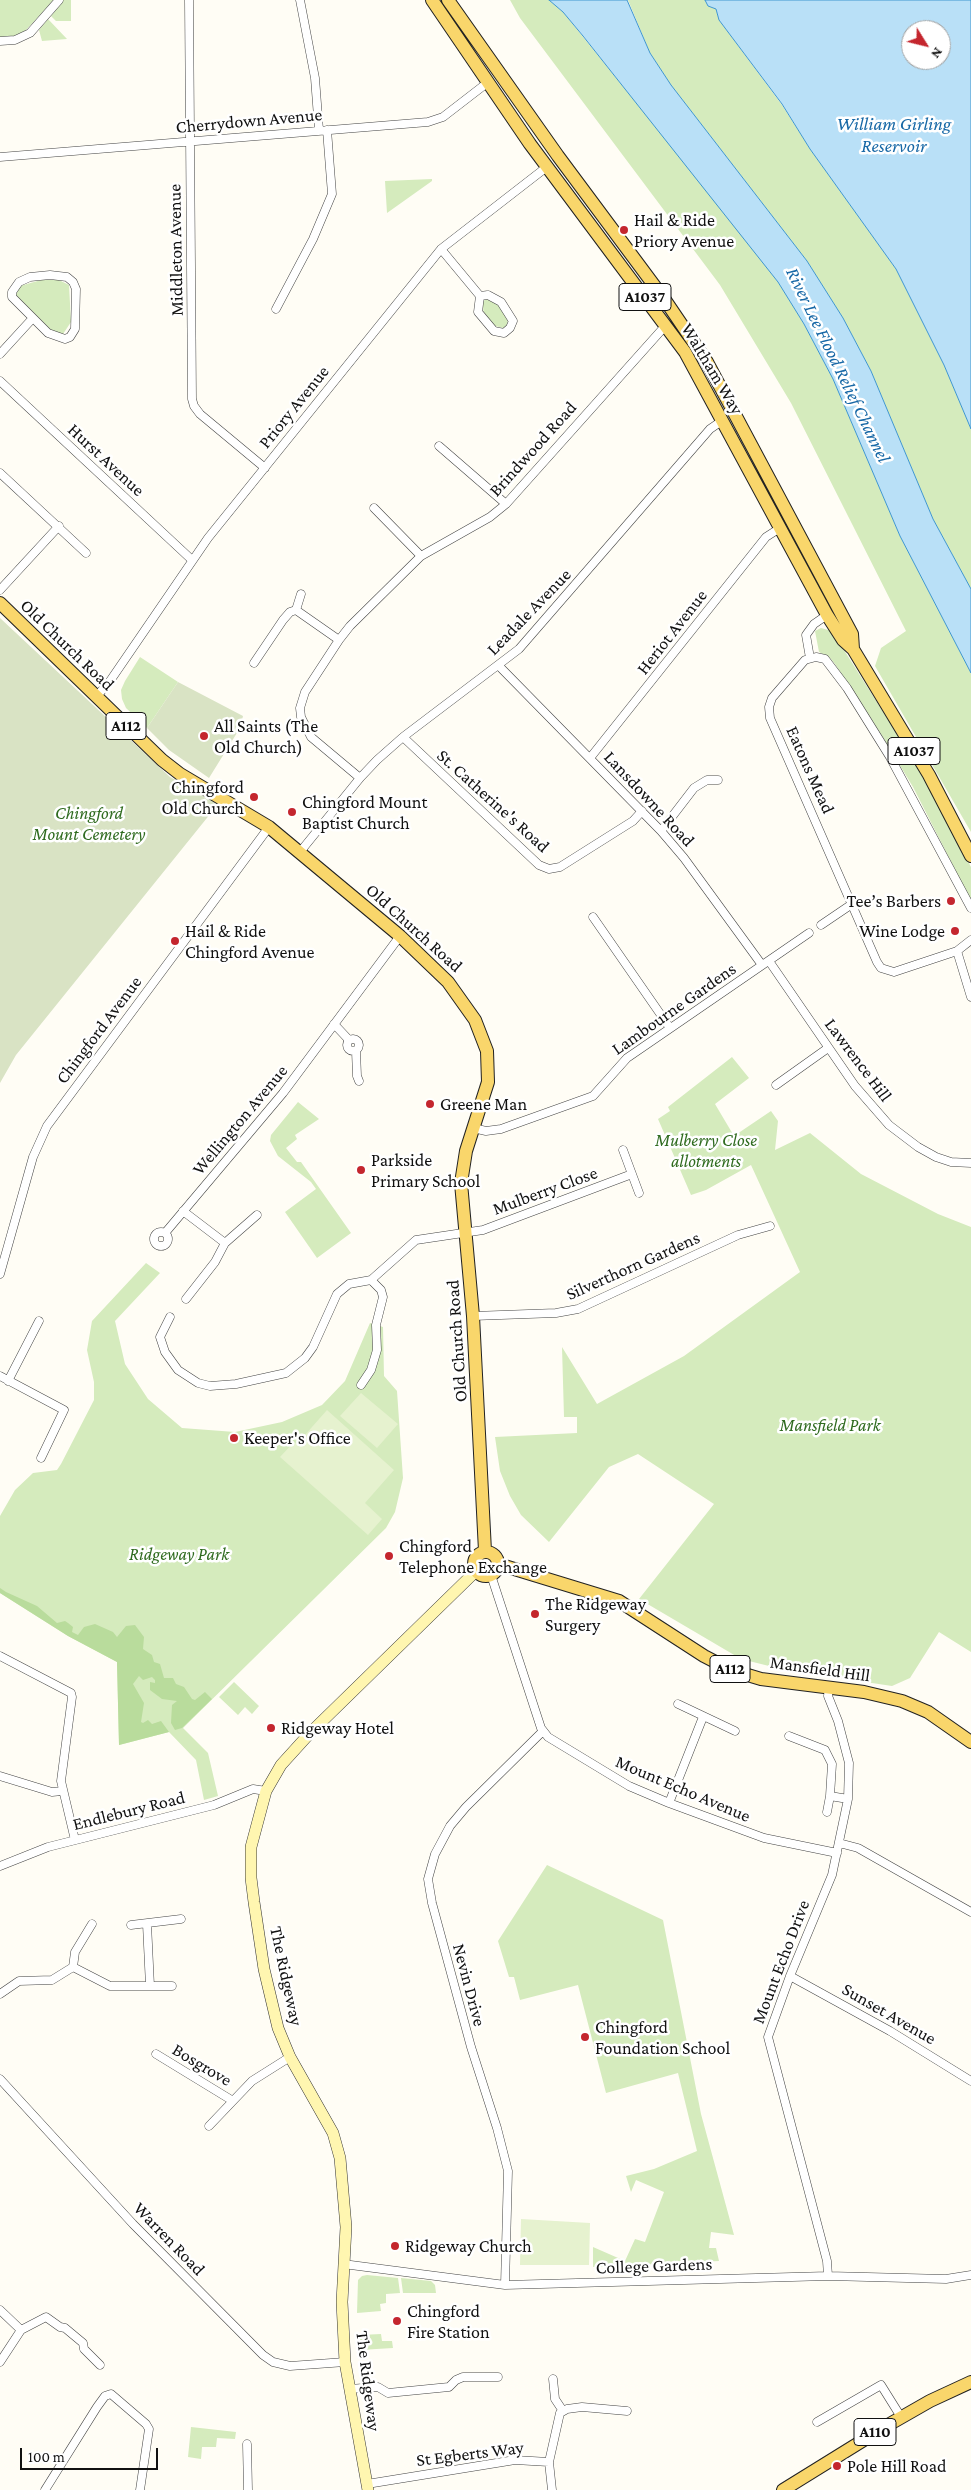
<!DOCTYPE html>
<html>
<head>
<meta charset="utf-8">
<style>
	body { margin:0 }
	#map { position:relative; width:971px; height:2490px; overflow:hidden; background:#fffdf5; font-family:"Crimson Pro",serif }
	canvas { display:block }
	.north { position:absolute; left:901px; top:20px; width:50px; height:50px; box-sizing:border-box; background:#fff; border:1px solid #a0a0a0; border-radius:50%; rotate:126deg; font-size:14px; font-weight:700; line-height:20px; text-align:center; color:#111 }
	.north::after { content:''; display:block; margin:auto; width:18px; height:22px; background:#c4262e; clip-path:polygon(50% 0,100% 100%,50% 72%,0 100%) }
	.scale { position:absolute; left:20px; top:2448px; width:138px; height:22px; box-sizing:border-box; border:2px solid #111; border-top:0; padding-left:6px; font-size:15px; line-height:18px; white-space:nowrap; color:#111; -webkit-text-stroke:4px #fff; paint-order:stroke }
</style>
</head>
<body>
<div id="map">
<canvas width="971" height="2490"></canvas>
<div class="north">N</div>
<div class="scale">100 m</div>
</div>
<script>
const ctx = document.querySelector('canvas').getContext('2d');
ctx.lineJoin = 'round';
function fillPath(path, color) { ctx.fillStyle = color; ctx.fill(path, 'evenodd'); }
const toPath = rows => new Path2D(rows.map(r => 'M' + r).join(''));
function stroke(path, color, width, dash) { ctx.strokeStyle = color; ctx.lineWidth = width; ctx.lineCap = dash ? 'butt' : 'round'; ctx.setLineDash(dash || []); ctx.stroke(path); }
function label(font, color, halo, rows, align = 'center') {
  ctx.font = font + ' "Crimson Pro",serif'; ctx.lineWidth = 5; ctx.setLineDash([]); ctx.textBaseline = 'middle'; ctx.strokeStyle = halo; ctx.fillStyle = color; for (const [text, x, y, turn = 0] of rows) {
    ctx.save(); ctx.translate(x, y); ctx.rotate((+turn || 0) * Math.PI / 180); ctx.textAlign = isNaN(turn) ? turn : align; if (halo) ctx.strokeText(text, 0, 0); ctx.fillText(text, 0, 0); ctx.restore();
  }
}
fillPath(toPath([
	[0,0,54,0,25,31,12,37,0,37],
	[63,0,71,0,71,21,56,21,51,16],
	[510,0,549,0,563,12,729,218,778,282,804,324,833,379,900,536,971,673,971,832,875,666,881,648,906,631,791,403,720,285,520,18],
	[628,0,705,0,708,6,716,9,719,20,782,105,810,149,896,269,944,365,971,429,971,589,933,519,871,371,843,318,807,261,671,85,650,53],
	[48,19,67,39,42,41,39,30],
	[432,179,432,181,387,213,385,181],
	[41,280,59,280,69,285,71,322,63,334,54,334,19,300,16,295,20,286],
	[489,298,496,302,508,319,507,326,503,328,495,326,484,315,482,300],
	[821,628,832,631,926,780,971,867,971,901,913,787,881,734,835,664,830,658,819,652,815,631],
	[140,657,178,682,147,728,126,708,122,699,121,690,125,681],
	[732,1057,749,1078,715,1104,734,1136,771,1111,778,1121,775,1150,810,1133,861,1174,938,1214,971,1227,971,1652,939,1632,910,1678,892,1686,785,1670,741,1659,639,1599,714,1504,638,1454,609,1467,549,1542,521,1515,510,1496,500,1471,495,1437,577,1433,577,1417,564,1417,562,1347,597,1404,684,1356,800,1272,751,1165,706,1190,691,1195,658,1119,670,1111,668,1107],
	[298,1102,319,1119,295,1135,297,1139,286,1148,297,1162,301,1162,351,1233,317,1258,285,1212,316,1189,311,1182,278,1156,270,1141,271,1135],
	[146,1263,160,1273,115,1321,125,1364,148,1399,182,1428,235,1432,282,1422,322,1405,345,1381,370,1323,383,1327,384,1376,397,1391,403,1478,395,1512,386,1528,183,1728,208,1753,218,1796,204,1800,196,1760,169,1732,119,1745,117,1662,68,1636,0,1593,0,1516,15,1490,33,1473,57,1470,61,1464,94,1400,94,1382,87,1350,92,1321],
	[234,1682,259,1706,252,1714,245,1707,238,1715,219,1697],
	[547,1865,663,1920,701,2114,734,2235,711,2232,709,2248,716,2248,719,2261,593,2267,593,2247,625,2261,635,2239,645,2242,664,2192,636,2180,631,2192,626,2176,654,2169,697,2151,678,2073,606,2093,578,1985,520,2000,514,1977,509,1977,498,1941],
	[367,2275,398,2278,400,2293,386,2294,386,2303,380,2304,381,2311,357,2313,358,2280,362,2276],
	[401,2278,431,2281,435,2285,436,2293,403,2293],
	[381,2334,382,2341,392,2341,393,2348,360,2350,360,2335],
	[191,2427,236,2432,235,2439,217,2438,216,2447,202,2447,201,2459,188,2457]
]), '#d5ebbd');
fillPath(toPath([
	[0,1588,6,1592,37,1606,57,1623,65,1621,68,1623,73,1627,72,1632,78,1635,84,1627,95,1624,113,1632,117,1637,126,1626,135,1625,144,1637,143,1649,152,1655,154,1662,160,1664,164,1678,173,1678,176,1684,184,1687,192,1699,195,1700,205,1692,212,1699,182,1728,175,1730,171,1723,172,1705,177,1701,162,1699,150,1690,150,1682,155,1683,155,1680,152,1677,143,1680,139,1676,133,1684,144,1703,141,1722,143,1723,148,1720,152,1724,161,1721,169,1732,119,1745,117,1662,68,1636,0,1593]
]), '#b9dc9c');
fillPath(toPath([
	[0,618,170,777,219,803,16,1055,0,1083],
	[178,682,243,716,240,728,209,778,169,750,147,728]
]), '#d9e3c4');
fillPath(toPath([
	[361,1393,398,1424,377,1448,340,1416],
	[327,1410,394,1470,365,1503,382,1519,368,1535,280,1457,294,1442,297,1444],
	[521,2219,590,2223,589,2265,520,2265]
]), '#e6f2cf');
const water = toPath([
	[549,0,627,0,650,53,671,85,807,261,843,318,871,371,933,519,971,589,971,673,900,536,833,379,804,324,778,282,583,36,563,12,549,0],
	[705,0,971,0,971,429,944,365,896,269,810,149,782,104,719,20,716,9,708,6,705,0],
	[911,30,941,30,941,60,911,60,911,30]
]);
fillPath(water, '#b9e0f7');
stroke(water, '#3f96cf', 1);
const minor = toPath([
	[189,0,192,399,194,406,200,414,265,468],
	[300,0,315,78,319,130],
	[0,41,15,40,30,33,59,0],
	[0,157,428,122,443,117,487,83],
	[441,249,480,296],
	[50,275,67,277,73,282,76,289,75,329,70,337,65,339,48,333,12,297,12,292,19,282,30,277,50,275],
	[488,295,501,302,513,321,510,328,504,333,494,331,478,312,480,296,488,295],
	[276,309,313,239,332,194,327,130],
	[0,354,32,319],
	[0,381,192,560],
	[439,446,506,504],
	[0,473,86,553],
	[374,508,421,556],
	[0,590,59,526],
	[296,610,301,594],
	[810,658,806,635,814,624,827,615],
	[254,663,283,620,290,612,296,610,339,640],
	[499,666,661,831,684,858,762,965],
	[96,697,110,681,208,538,441,249,548,166],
	[403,737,539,865,549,869,560,867,633,821,642,811],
	[590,758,766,537,780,528],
	[360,778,311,737,301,717,300,708,305,692,339,640,350,626,421,556,490,517,506,504,666,325],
	[661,831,694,788,707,780,718,780],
	[300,852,360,778,377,760,403,737,519,649,710,429,723,420],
	[971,908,890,757,847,688,825,659,816,657,805,660,772,698,769,707,770,718,877,962,881,968,894,972,957,951,971,940],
	[593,917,670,1028],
	[821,925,852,904],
	[957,951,971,997],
	[769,961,855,1086,889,1125,918,1147,936,1157,951,1162,971,1163],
	[334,1024,349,1040],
	'347 1045a6 6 0 1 1 12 0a6 6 0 1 1-12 0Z',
	[356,1051,357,1076,359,1081],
	[776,1085,828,1048],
	[473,1128,486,1131,501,1129,593,1096,627,1058,809,933],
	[623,1150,639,1193],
	[183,1211,225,1243],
	'154 1239a7 7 0 1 1 14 0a7 7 0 1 1-14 0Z',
	[165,1233,283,1093,400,936],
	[0,1274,33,1157,47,1126,269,827],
	[186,1299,215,1262,225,1243,257,1215],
	[473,1316,556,1313,578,1309,738,1235,770,1226],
	[170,1317,160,1337,165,1352,178,1370,198,1383,210,1386,236,1384,286,1373,305,1358,313,1347,337,1294,349,1284,371,1280,416,1240,483,1230,632,1174],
	[0,1376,64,1410,41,1458],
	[8,1381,39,1321],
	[361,1385,371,1370,377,1350,376,1325,383,1297,381,1290,371,1280],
	[491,1575,541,1728,548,1737,629,1786,669,1803,764,1838,837,1853],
	[0,1656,71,1693,72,1697,61,1781,75,1840],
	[678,1704,735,1731],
	[789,1736,825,1750,832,1764,830,1796,848,1799],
	[0,1776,52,1792,62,1791],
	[669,1803,703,1717],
	[827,1812,830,1796],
	[839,1843,858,1848,971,1912],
	[0,1866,48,1847,214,1805,253,1789,266,1791],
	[147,1924,150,1986],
	[131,1925,181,1919],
	[73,1967,75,1952,92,1924],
	[790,1976,890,2031,971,2081],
	[0,1994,19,1981,52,1980,73,1967,110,1986,172,1986],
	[156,2054,233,2101],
	[0,2079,133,2224,263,2355,273,2362,290,2366,345,2362],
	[209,2126,252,2081,290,2057],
	[343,2264,505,2285,828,2276,946,2279,971,2275],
	[828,2276,827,2261,768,2037,790,1976,832,1875,848,1799,849,1763,838,1721,828,1696,829,1687],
	[505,2285,508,2171,497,2128,471,2047,432,1903,428,1879,435,1854,450,1826,466,1807,543,1731],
	[0,2310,21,2330],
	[0,2362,21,2330,46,2317,60,2327,65,2328,83,2343,84,2349,100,2365],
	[553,2379,555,2399,563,2411],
	[349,2389,378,2387,388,2393,449,2387,456,2380,463,2377,498,2377],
	[817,2422,881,2385,901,2417],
	[247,2444,248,2490],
	[367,2484,515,2460,549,2462],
	[45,2490,97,2407,105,2396,111,2394,146,2424,149,2429,140,2490],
	[552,2490,549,2462,560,2413,567,2409,582,2407,627,2411]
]);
const secondary = toPath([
	[368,2490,345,2362,342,2302,346,2227,340,2158,333,2133,290,2057,278,2028,264,1969,254,1902,251,1878,251,1847,266,1791,281,1765,310,1733,476,1571]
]);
const primary = toPath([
	[432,0,530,144,685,352,827,615,843,640,853,649,929,775,971,856],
	[448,0,558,156,665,300,707,362,852,634,853,649],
	[0,603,162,760,180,774,269,827,400,936,448,982,475,1020,487,1051,488,1082,466,1151,461,1183,473,1316,485,1551],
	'474 1564a12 12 0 1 1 24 0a12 12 0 1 1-24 0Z',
	[498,1564,619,1601,704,1656,731,1670,761,1679,864,1692,902,1701,928,1712,971,1742],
	[783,2490,888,2425,930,2401,971,2382]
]);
stroke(minor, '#444', 9);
stroke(secondary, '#333', 12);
stroke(primary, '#222', 14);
stroke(minor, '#fff', 8);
stroke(secondary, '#fff6b0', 11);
stroke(primary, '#f9d66b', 12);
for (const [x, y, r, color] of [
	[624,230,5,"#c4262e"],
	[204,736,5,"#c4262e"],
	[254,797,5,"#c4262e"],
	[292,812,5,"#c4262e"],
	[951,901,5,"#c4262e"],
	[955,931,5,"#c4262e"],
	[175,941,5,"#c4262e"],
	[430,1104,5,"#c4262e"],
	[361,1170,5,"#c4262e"],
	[234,1438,5,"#c4262e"],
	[389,1556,5,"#c4262e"],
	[535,1614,5,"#c4262e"],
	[271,1728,5,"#c4262e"],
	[585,2037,5,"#c4262e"],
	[395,2246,5,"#c4262e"],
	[397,2321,5,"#c4262e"],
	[837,2466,5,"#c4262e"]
]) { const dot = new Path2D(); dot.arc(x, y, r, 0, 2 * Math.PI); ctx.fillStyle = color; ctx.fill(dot); stroke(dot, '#fff', 2); }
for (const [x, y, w] of [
	[645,297,52],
	[126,726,40],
	[914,751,52],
	[730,1669,40],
	[875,2432,42]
]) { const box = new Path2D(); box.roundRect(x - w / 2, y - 13.5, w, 27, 4); ctx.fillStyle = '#fff'; ctx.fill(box); stroke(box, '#111', 1); }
label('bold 16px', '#111', null, [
	["A1037",645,297],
	["A112",126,726],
	["A1037",914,751],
	["A112",730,1669],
	["A110",875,2432]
]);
label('18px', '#111', '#fff', [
	["Cherrydown Avenue",249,121,-5],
	["Middleton Avenue",176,250,-91],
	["Waltham Way",712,369,59],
	["Priory Avenue",294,407,-51],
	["Brindwood Road",533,449,-48],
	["Hurst Avenue",106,460,43],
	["Leadale Avenue",529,612,-46],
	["Heriot Avenue",672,632,-52],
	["Old Church Road",67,645,44],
	["Eatons Mead",810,770,66],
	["Lansdowne Road",649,799,47],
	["St. Catherine's Road",493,801,42],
	["Old Church Road",414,928,42],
	["Lambourne Gardens",674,1009,-35],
	["Chingford Avenue",99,1030,-53],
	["Lawrence Hill",858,1060,53],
	["Wellington Avenue",240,1120,-50],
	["Mulberry Close",545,1191,-20],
	["Silverthorn Gardens",633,1266,-24],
	["Old Church Road",457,1341,-94],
	["Mansfield Hill",820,1669,8],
	["Mount Echo Avenue",683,1789,23],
	["Endlebury Road",129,1811,-14],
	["Mount Echo Drive",781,1962,-69],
	["The Ridgeway",286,1976,78],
	["Nevin Drive",469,1985,75],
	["Sunset Avenue",889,2014,30],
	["Bosgrove",202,2065,31],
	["Warren Road",169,2239,46],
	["College Gardens",654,2266,-2],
	["The Ridgeway",368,2381,83],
	["St Egberts Way",470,2454,-7]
]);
label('18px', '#111', '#fff', [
	["Hail & Ride",634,220],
	["Priory Avenue",634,241],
	["All Saints (The",214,726],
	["Old Church)",214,747],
	["Chingford",244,787,"right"],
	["Old Church",244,808,"right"],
	["Chingford Mount",302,802],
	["Baptist Church",302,823],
	["Tee’s Barbers",941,901,"right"],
	["Hail & Ride",185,931],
	["Chingford Avenue",185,952],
	["Wine Lodge",945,931,"right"],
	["Greene Man",440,1104],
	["Parkside",371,1160],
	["Primary School",371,1181],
	["Keeper's Office",244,1438],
	["Chingford",399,1546],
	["Telephone Exchange",399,1567],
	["The Ridgeway",545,1604],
	["Surgery",545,1625],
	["Ridgeway Hotel",281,1728],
	["Chingford",595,2027],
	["Foundation School",595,2048],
	["Ridgeway Church",405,2246],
	["Chingford",407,2311],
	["Fire Station",407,2332],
	["Pole Hill Road",847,2466]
], 'left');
label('italic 18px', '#2f6b1f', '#fff', [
	["Chingford",89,813],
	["Mount Cemetery",89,834],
	["Mulberry Close",706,1140],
	["allotments",706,1161],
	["Mansfield Park",830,1425],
	["Ridgeway Park",179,1554]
]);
label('italic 19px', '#1768a6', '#fff', [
	["William Girling",894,124],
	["Reservoir",894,146],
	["River Lee Flood Relief Channel",838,365,64]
]);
</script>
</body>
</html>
